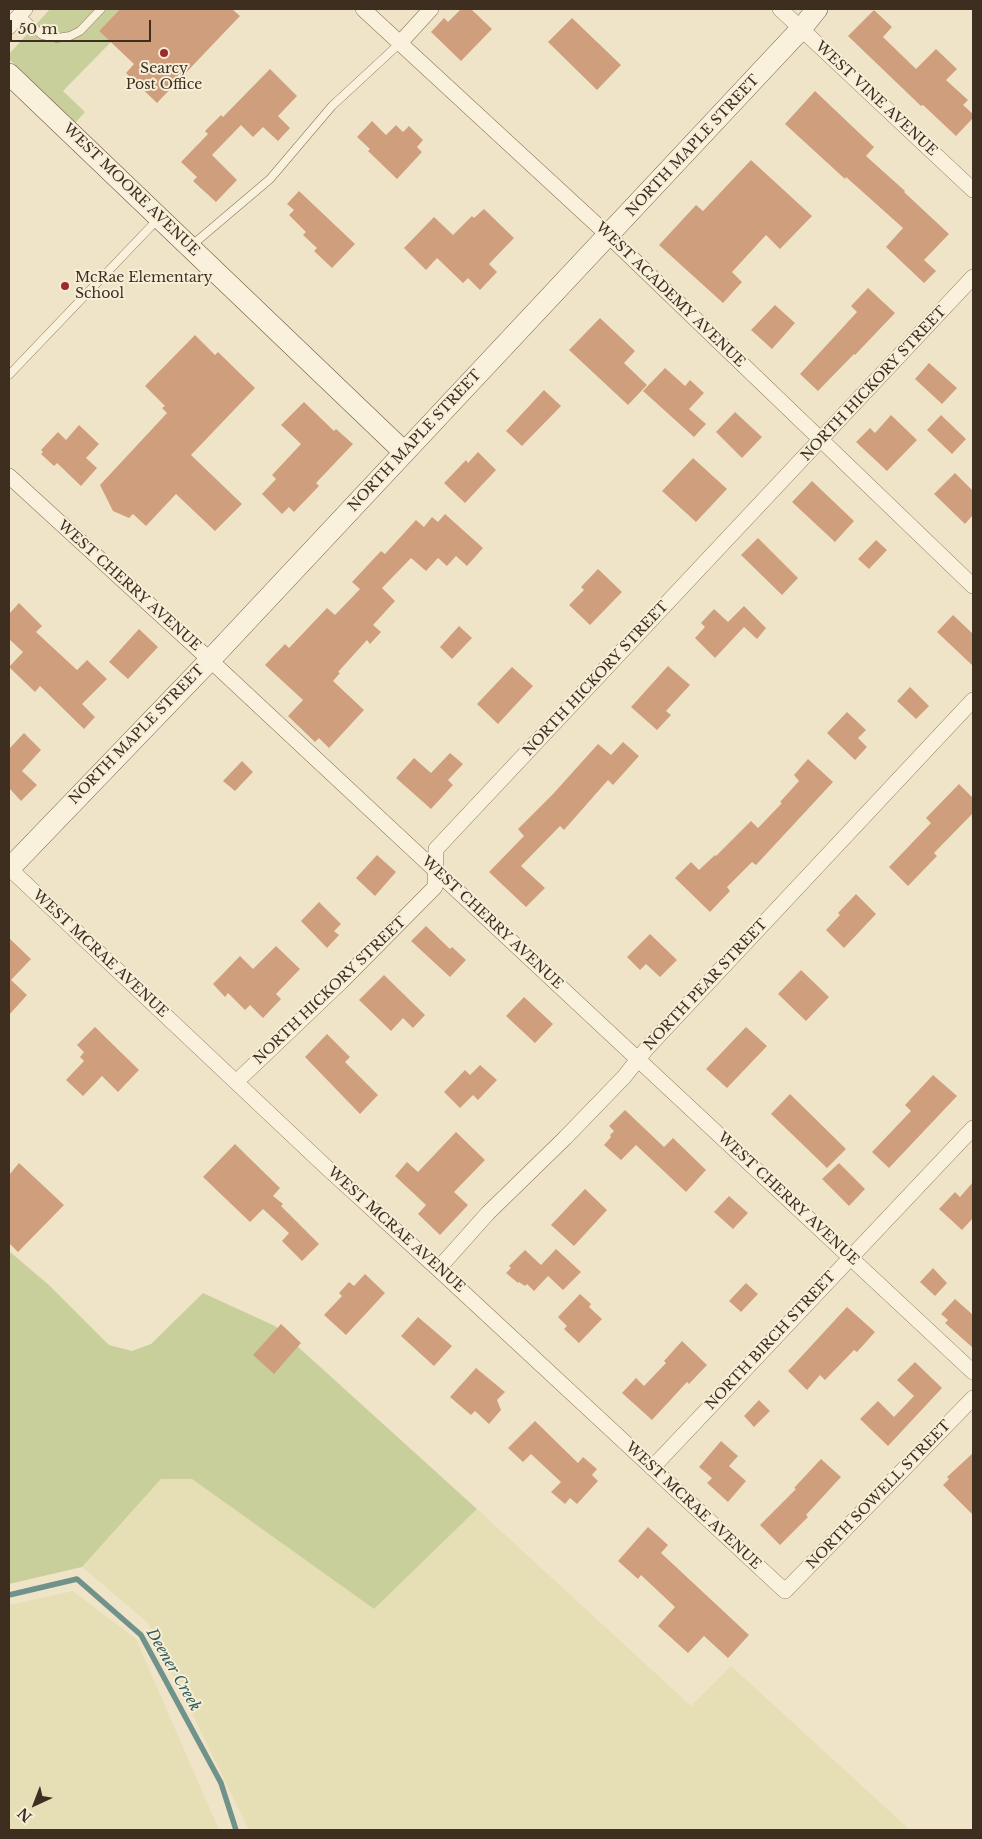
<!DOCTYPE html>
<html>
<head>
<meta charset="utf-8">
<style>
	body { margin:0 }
	#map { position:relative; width:982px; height:1839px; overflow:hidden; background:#f0e4c8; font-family:"Libre Baskerville",serif }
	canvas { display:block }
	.frame { position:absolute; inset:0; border:10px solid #3d2e20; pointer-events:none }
	.north { position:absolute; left:10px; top:1779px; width:50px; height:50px; -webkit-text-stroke:4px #f7eed8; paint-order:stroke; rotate:223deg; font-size:14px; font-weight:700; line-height:20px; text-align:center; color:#3d2e20 }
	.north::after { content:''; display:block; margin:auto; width:18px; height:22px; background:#3d2e20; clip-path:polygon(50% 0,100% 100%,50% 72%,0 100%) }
	.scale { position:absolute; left:10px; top:20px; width:141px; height:22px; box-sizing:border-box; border:2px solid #3d2e20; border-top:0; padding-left:6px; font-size:15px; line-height:18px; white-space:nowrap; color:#3d2e20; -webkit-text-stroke:4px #f7eed8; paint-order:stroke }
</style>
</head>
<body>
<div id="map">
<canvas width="982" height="1839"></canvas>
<div class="frame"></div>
<div class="north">N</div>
<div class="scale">50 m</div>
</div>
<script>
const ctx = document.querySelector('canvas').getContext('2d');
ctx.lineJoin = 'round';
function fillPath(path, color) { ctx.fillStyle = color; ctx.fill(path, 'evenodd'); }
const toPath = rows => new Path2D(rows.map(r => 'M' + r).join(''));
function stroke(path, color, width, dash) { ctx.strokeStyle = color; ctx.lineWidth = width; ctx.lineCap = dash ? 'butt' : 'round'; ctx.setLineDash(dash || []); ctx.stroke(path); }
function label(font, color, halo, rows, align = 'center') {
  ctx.font = font + ' "Libre Baskerville",serif'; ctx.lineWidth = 4; ctx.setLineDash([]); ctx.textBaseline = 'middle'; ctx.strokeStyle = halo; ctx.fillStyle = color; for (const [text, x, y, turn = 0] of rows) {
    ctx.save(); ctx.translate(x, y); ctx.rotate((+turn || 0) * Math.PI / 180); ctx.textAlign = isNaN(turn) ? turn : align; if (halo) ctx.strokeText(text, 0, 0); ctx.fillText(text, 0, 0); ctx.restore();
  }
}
fillPath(toPath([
	[161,1479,192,1479,374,1609,477,1509,691,1706,731,1666,910,1830,249,1830,147,1622,82,1567],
	[73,1591,136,1639,219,1830,9,1830,9,1605]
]), '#e6deb5');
fillPath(toPath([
	[50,9,120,9,99,31,111,42,63,91,85,112,75,123,9,59,9,54],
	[9,1251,50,1286,109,1345,132,1351,151,1344,203,1293,275,1326,477,1509,374,1609,192,1479,161,1479,82,1567,9,1584]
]), '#c9cf9b');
stroke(toPath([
	[9,1595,77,1579,141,1635,221,1783,236,1830]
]), '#6f938a', 5.5);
fillPath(toPath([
	[120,9,232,9,240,16,157,103,126,73,134,64,99,31],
	[461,9,471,9,492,29,461,61,431,32,444,18,448,22],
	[874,10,892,27,883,37,916,69,936,49,957,69,946,80,968,100,963,105,973,114,973,118,956,136,923,105,921,106,848,36],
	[572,18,621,65,597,90,548,42],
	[270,69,297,96,278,116,290,128,278,141,263,127,253,137,241,125,212,155,237,180,216,202,193,181,197,177,181,162,208,134,205,131,221,115,223,117],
	[815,91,874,147,866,156,905,191,904,192,949,234,924,260,936,271,924,283,886,247,903,228,846,177,845,179,785,124],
	[372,121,386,135,396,125,403,132,409,126,423,140,417,147,422,152,397,179,368,151,370,149,357,137],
	[751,160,812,216,780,249,766,235,732,272,742,282,723,303,659,245,696,205,703,211],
	[299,191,355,244,332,268,314,251,317,248,303,235,306,232,289,215,294,210,287,204],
	[484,209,514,238,489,264,497,272,480,290,468,278,463,283,437,258,426,270,404,248,434,217,453,235,472,216,474,218],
	[868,288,895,313,855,355,854,354,818,391,800,374,857,312,851,306],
	[775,305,795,323,772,349,751,330],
	[600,318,635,351,624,363,647,385,628,405,569,350],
	[195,335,215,355,218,352,255,388,191,455,242,504,215,531,176,494,146,526,133,514,129,518,113,511,100,485,167,413,162,408,165,406,145,386],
	[929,363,957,388,942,404,915,379],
	[665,368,685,386,690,380,704,393,689,409,706,424,694,437,643,391],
	[544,390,561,406,522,446,506,431],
	[304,402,334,431,336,429,353,444,316,483,319,486,294,512,289,507,282,514,262,494,276,479,272,475,301,444,281,425],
	[735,412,762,437,742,458,716,432],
	[891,415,917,440,887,471,856,442,870,428,875,433],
	[941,415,966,439,952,454,927,430],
	[79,425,99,444,86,458,97,468,81,486,57,463,54,466,41,454,43,452,41,450,58,432,66,440],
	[478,452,496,470,465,503,444,483,466,460,468,463],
	[693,458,727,489,696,522,662,491],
	[955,473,973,491,973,515,965,524,934,494],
	[812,481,854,521,835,542,792,502],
	[445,514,483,548,467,566,456,556,447,566,438,558,426,571,411,558,382,588,395,601,373,625,381,632,370,644,367,640,338,672,340,673,333,681,364,710,329,748,319,738,315,742,288,716,303,700,265,665,285,644,289,648,327,608,335,615,360,589,352,582,381,551,385,554,416,520,424,527,432,517,438,522],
	[758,538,798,578,782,595,741,555],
	[876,540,887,550,869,569,858,559],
	[598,569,622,592,590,625,569,605,584,590,581,587],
	[19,603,42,626,36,632,77,670,87,660,107,679,82,704,95,717,84,729,40,686,35,692,9,667,23,652,9,639,9,614],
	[744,606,766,628,757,639,744,627,715,658,695,638,705,627,701,623,714,609,728,622],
	[953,615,973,634,973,666,937,632],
	[459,626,472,638,452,659,440,647],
	[139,629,158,647,128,679,109,662],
	[668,666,690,685,666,711,671,715,657,730,631,707],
	[512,667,533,686,498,724,477,704],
	[910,687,929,706,916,719,897,701],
	[847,712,866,730,858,738,867,747,855,760,827,733],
	[24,733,41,750,22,771,37,785,21,801,9,788,9,749],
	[623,742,639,756,613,785,608,780,564,830,560,826,521,866,545,888,526,907,489,872,524,836,518,829,553,794,598,744,611,755],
	[450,753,463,764,448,780,453,785,431,809,396,778,414,758,431,773],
	[808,759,833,782,756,865,752,862,727,887,730,891,710,912,675,878,691,862,699,870,715,855,716,856,751,821,758,828,782,803,780,802,799,781,794,775],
	[242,761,253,772,235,791,223,781],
	[959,784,973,798,973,813,934,853,937,856,908,886,889,867,931,823,926,818],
	[377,855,396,872,375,896,356,878],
	[856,894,876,914,844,948,826,930,840,915,838,913],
	[319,902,341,924,334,931,339,935,327,948,301,921],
	[426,926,450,949,452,947,466,960,450,977,411,941],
	[650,934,677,960,660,977,646,964,640,970,627,957],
	[9,938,31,959,11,980,27,995,9,1015],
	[276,946,300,969,276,994,281,999,263,1018,250,1005,245,1010,228,993,225,997,213,984,240,956,253,969],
	[801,970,829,997,806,1021,778,994],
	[384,975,425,1015,413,1028,403,1018,391,1031,359,1000],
	[524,997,553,1024,535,1043,506,1016],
	[95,1027,139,1070,118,1092,102,1076,83,1096,66,1080,84,1061,80,1057,84,1052,77,1045],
	[746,1027,767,1046,727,1088,706,1069],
	[327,1034,350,1057,345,1062,378,1095,360,1114,305,1057],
	[480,1065,497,1080,478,1100,473,1095,460,1108,444,1092,465,1070,470,1075],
	[933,1075,957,1096,889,1168,872,1152,911,1111,905,1105],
	[790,1094,846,1149,827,1168,771,1114],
	[625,1110,664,1147,673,1138,706,1170,686,1192,636,1145,621,1160,604,1145,611,1137,610,1135,614,1131,609,1126],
	[456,1132,485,1160,454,1192,468,1205,440,1235,418,1214,426,1205,395,1176,407,1162,418,1172],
	[235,1144,280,1188,273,1196,283,1204,281,1206,319,1244,302,1261,282,1241,289,1233,263,1209,250,1222,203,1177],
	[19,1163,64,1205,18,1252,9,1243,9,1175],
	[839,1163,865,1189,849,1206,822,1179],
	[973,1182,973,1218,962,1230,939,1209,955,1192,960,1197],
	[585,1189,607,1210,574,1246,551,1225],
	[729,1196,748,1213,733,1229,714,1212],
	[556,1249,581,1272,563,1290,548,1276,534,1291,527,1284,525,1286,519,1282,518,1283,506,1273,511,1268,509,1266,525,1250,541,1265],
	[933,1268,947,1283,935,1296,920,1282],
	[365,1274,385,1293,346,1335,324,1315,342,1296,339,1293,349,1282,354,1286],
	[746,1283,758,1294,741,1312,729,1301],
	[580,1294,591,1304,589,1307,602,1319,579,1343,564,1329,567,1326,558,1317],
	[955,1299,973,1315,973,1348,945,1323,948,1320,941,1314],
	[847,1307,875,1332,857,1352,854,1350,825,1380,820,1375,807,1390,788,1371],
	[418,1317,452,1346,434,1366,401,1336],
	[281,1324,301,1343,274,1374,253,1355],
	[682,1341,707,1365,689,1384,687,1382,652,1420,622,1393,636,1378,644,1386,666,1363,664,1361],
	[915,1362,942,1388,888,1446,860,1419,878,1401,894,1417,914,1396,897,1380],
	[476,1368,505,1392,497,1400,501,1410,489,1424,475,1411,471,1415,450,1397],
	[759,1400,770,1411,754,1427,744,1416],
	[535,1421,578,1463,583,1457,597,1469,592,1475,598,1481,577,1504,570,1498,565,1504,551,1492,561,1482,531,1454,523,1462,508,1448],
	[721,1441,738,1456,729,1466,746,1481,728,1502,707,1483,712,1478,699,1467],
	[973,1453,973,1515,943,1485,949,1479,947,1477],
	[821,1459,841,1477,806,1515,808,1517,780,1545,760,1525,796,1489,794,1488],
	[648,1527,668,1545,661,1553,749,1635,728,1658,704,1636,688,1653,658,1626,675,1607,641,1575,638,1579,618,1561]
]), '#cf9f7d');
const lane = toPath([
	[20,15,42,35,57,38,70,36,80,31,101,9],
	[191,246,270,179,332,106,399,44],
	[9,375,158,219]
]);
const street = toPath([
	[363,9,609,236,973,586],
	[780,9,973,190],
	[9,27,25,9],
	[399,44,431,9],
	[9,476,210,660,973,1372],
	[9,868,325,1166,438,1269,785,1591,973,1398],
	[236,1082,341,982,435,887,436,849,973,277],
	[438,1269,488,1213,565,1138,624,1077,647,1048,973,700],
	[652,1468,973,1128]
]);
const secondary = toPath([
	[9,74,404,452],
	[9,869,210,660,801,29,817,9]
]);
stroke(lane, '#8d765c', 9);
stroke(street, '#8d765c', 16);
stroke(secondary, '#6f573f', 22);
stroke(lane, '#faf1dc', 8);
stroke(street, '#faf1dc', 15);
stroke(secondary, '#faf1dc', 21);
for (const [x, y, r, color] of [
	[164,53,5,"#9e2a2b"],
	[65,286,5,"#9e2a2b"]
]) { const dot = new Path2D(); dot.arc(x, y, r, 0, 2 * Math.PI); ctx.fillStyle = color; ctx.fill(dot); stroke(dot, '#f7eed8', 2); }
label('14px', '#3d2e20', '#f7eed8', [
	["Searcy",164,69],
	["Post Office",164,85],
	["McRae Elementary",75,278,"left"],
	["School",75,294,"left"]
]);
label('14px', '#3d2e20', '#f7eed8', [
	["WEST VINE AVENUE",876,99,43],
	["NORTH MAPLE STREET",693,146,-47],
	["WEST MOORE AVENUE",131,190,44],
	["WEST ACADEMY AVENUE",670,295,44],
	["NORTH HICKORY STREET",874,384,-47],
	["NORTH MAPLE STREET",415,441,-47],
	["WEST CHERRY AVENUE",129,586,42],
	["NORTH HICKORY STREET",596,679,-47],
	["NORTH MAPLE STREET",137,735,-46],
	["WEST CHERRY AVENUE",492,923,43],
	["WEST MCRAE AVENUE",100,954,43],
	["NORTH PEAR STREET",706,985,-47],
	["NORTH HICKORY STREET",330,991,-44],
	["WEST CHERRY AVENUE",788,1199,43],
	["WEST MCRAE AVENUE",396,1230,42],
	["NORTH BIRCH STREET",771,1341,-47],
	["NORTH SOWELL STREET",879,1495,-46],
	["WEST MCRAE AVENUE",693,1506,43]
]);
label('italic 15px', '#2f5d5a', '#f7eed8', [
	["Deener Creek",173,1670,60]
]);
</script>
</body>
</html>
